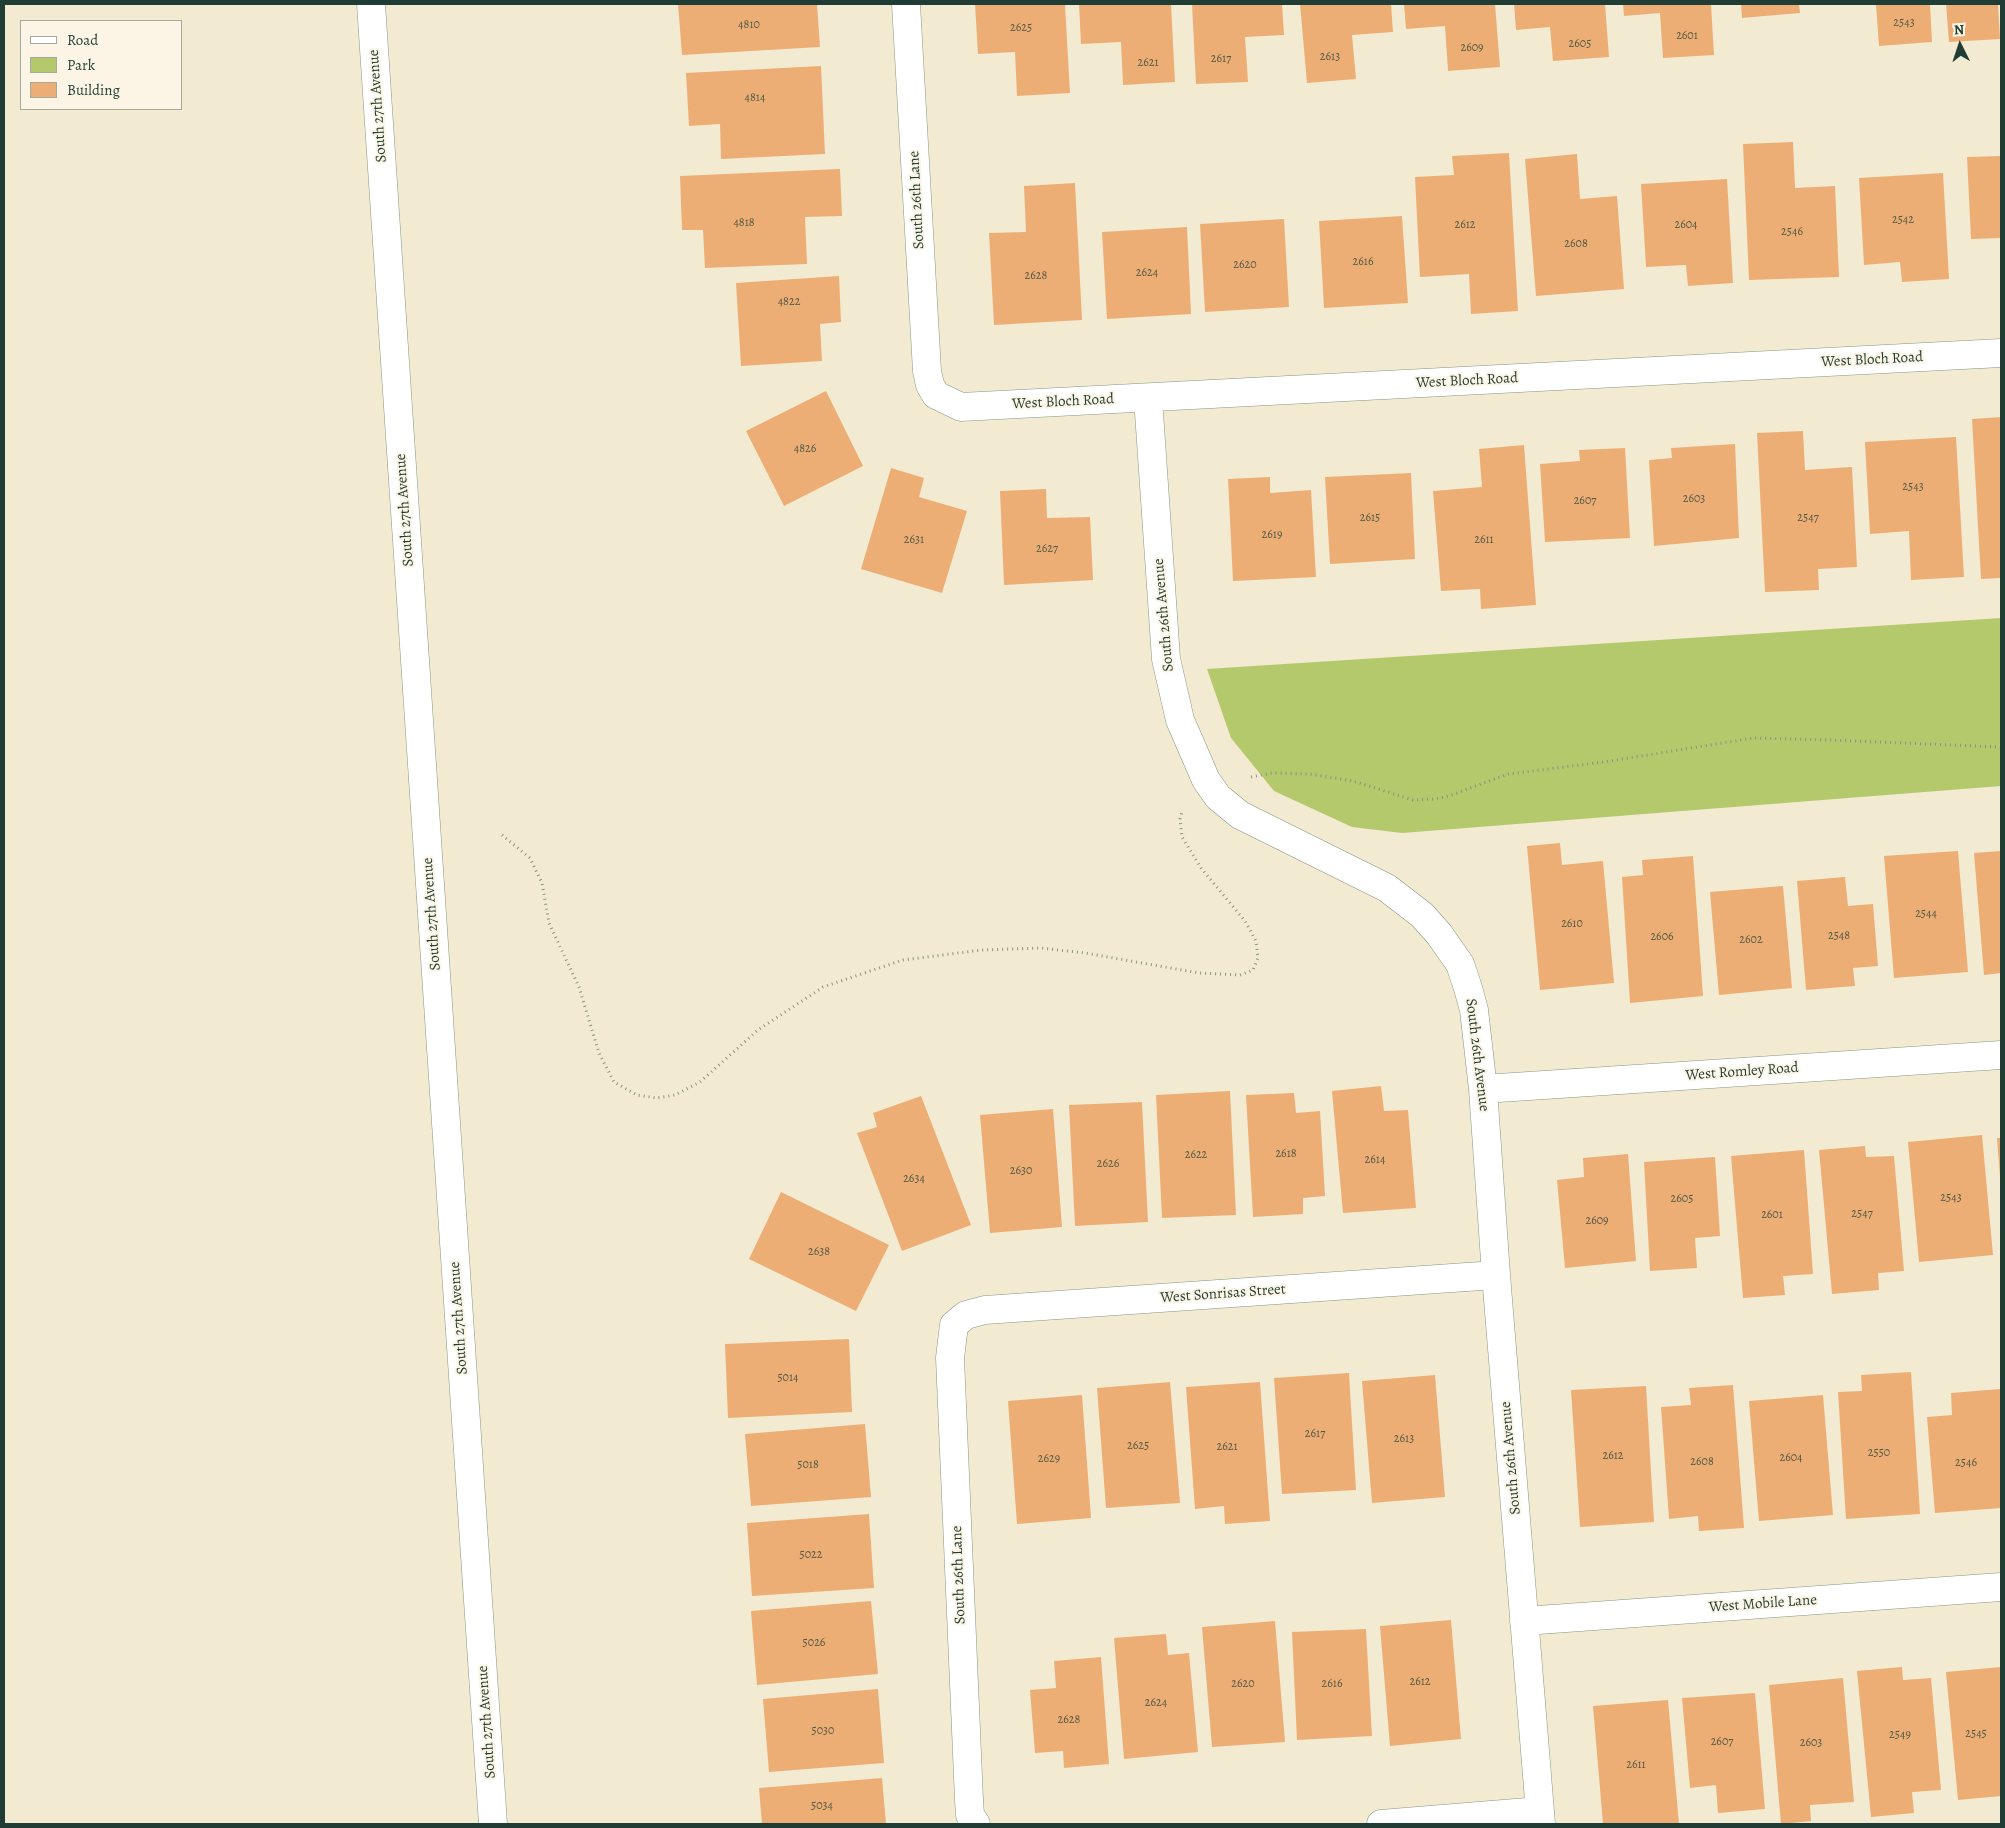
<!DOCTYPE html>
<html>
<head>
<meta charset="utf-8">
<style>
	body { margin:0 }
	#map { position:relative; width:2005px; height:1828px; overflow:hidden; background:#f2ebd1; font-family:Alegreya,serif }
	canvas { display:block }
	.frame { position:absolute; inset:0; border:5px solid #1f3d34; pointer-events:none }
	.legend { position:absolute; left:20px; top:20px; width:162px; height:90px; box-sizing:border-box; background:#fcf5e5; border:1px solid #a4ab9e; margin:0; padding:6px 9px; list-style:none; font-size:15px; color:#1f3d34 }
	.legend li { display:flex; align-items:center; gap:10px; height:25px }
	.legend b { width:25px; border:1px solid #a4ab9e }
	.north { position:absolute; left:1935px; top:20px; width:50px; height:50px; -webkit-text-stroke:4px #fcf5e5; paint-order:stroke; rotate:356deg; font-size:14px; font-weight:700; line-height:20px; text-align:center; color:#1f3d34 }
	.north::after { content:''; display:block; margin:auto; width:18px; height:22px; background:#1f3d34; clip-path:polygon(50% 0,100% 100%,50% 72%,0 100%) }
</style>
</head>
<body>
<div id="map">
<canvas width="2005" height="1828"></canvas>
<div class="frame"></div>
<ul class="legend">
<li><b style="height:6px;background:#fff"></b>Road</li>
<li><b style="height:14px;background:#b4c86c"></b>Park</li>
<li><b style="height:14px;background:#edae76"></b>Building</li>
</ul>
<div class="north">N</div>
</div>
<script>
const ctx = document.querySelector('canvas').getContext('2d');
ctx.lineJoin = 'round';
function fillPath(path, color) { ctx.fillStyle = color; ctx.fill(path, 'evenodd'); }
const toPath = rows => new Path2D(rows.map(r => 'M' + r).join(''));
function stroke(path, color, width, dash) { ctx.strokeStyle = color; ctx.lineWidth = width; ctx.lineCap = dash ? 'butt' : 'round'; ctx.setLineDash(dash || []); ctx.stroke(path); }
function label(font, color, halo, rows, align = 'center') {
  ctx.font = font + ' Alegreya,serif'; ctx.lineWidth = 4; ctx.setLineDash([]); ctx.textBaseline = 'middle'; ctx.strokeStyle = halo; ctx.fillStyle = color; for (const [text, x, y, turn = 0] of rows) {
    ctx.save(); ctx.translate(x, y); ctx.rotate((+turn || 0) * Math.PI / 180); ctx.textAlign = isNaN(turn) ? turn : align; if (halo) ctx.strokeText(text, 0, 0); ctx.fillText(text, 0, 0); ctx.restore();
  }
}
fillPath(toPath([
	[2001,618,2001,786,1402,833,1352,827,1274,791,1231,738,1207,669]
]), '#b4c86c');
fillPath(toPath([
	[678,4,817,4,820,47,682,55],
	[975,4,1065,4,1070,93,1017,96,1015,52,978,54],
	[1079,4,1171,4,1175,82,1123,85,1121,42,1081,44],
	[1192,4,1282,4,1284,35,1245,37,1248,82,1196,84],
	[1300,4,1391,4,1393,32,1352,35,1356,79,1307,83],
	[1404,4,1495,4,1500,67,1448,71,1445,26,1406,29],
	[1514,4,1605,4,1609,57,1553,61,1550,27,1516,30],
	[1623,4,1711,4,1714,55,1663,58,1660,13,1624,16],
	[1741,4,1799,4,1800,13,1742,18],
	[1876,4,1930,4,1932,42,1879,46],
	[1946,4,1998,4,2000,39,1949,42],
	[821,66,825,154,721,159,720,124,689,126,686,73],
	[1793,142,1795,188,1835,186,1839,277,1749,280,1743,144],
	[1509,153,1518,311,1471,314,1469,274,1420,277,1415,177,1454,175,1452,156],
	[1577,154,1580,199,1617,196,1624,289,1536,296,1525,159],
	[2001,156,2001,238,1971,239,1967,157],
	[840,169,842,216,805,217,807,264,705,268,703,230,682,230,680,176],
	[1943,173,1949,279,1902,282,1900,262,1864,265,1859,178],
	[1727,179,1733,283,1688,286,1686,265,1646,267,1641,184],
	[1075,183,1082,320,994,325,989,233,1026,232,1024,186],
	[1402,216,1408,303,1324,308,1319,221],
	[1284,219,1289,307,1205,312,1200,224],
	[1187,227,1191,314,1107,319,1102,232],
	[839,276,841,322,820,324,822,361,741,366,736,283],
	[826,391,863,466,784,506,746,431],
	[2001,417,2001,578,1981,579,1972,419],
	[1803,431,1805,470,1852,467,1857,567,1818,569,1819,590,1765,592,1757,433],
	[1956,437,1964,577,1911,580,1909,531,1870,534,1865,442],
	[1735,444,1739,538,1654,546,1649,460,1672,458,1671,448],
	[1524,445,1536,605,1481,609,1480,589,1441,591,1433,491,1482,487,1479,449],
	[1625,448,1630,538,1545,542,1540,464,1580,461,1579,450],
	[891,468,924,478,919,497,967,511,942,593,861,569],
	[1411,473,1415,559,1330,564,1325,477],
	[1270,477,1270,493,1311,490,1316,577,1233,581,1228,479],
	[1046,489,1047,518,1090,517,1093,580,1004,585,1000,491],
	[1560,843,1562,865,1603,861,1614,983,1540,990,1527,846],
	[1958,851,1968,972,1894,978,1884,856],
	[2001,851,2001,973,1984,975,1974,853],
	[1693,856,1703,996,1630,1003,1622,877,1643,875,1642,860],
	[1845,877,1848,906,1873,904,1878,966,1853,968,1855,986,1806,990,1797,881],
	[1783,886,1792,988,1719,995,1710,892],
	[1381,1086,1384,1111,1408,1110,1416,1208,1343,1213,1332,1091],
	[1230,1091,1236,1215,1162,1218,1156,1095],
	[1294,1093,1296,1113,1320,1111,1325,1196,1303,1198,1303,1214,1253,1217,1246,1095],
	[921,1096,971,1225,902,1251,857,1133,877,1127,873,1113],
	[1142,1102,1148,1222,1075,1226,1069,1105],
	[1053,1109,1062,1227,990,1233,980,1115],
	[1982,1135,1993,1255,1919,1262,1908,1142],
	[1997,1138,2001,1138,2001,1177,2000,1177],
	[1865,1146,1866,1157,1894,1156,1904,1271,1878,1273,1879,1290,1832,1294,1819,1150],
	[1804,1150,1813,1274,1783,1276,1785,1295,1743,1298,1731,1156],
	[1628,1154,1636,1261,1565,1268,1557,1180,1584,1177,1583,1158],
	[1715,1157,1720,1236,1695,1238,1697,1268,1650,1271,1644,1162],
	[781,1192,889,1245,856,1311,749,1259],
	[849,1339,852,1412,728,1418,725,1344],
	[1911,1372,1920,1514,1846,1519,1838,1392,1862,1391,1861,1375],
	[1349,1373,1356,1490,1282,1494,1274,1378],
	[1435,1375,1445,1497,1372,1503,1362,1381],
	[1170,1382,1180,1503,1106,1508,1097,1388],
	[1260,1382,1270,1521,1225,1524,1224,1506,1195,1509,1186,1387],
	[1733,1385,1744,1528,1699,1531,1698,1516,1669,1519,1661,1407,1691,1405,1689,1388],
	[1646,1386,1654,1522,1580,1527,1571,1390],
	[2000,1389,2001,1508,1935,1513,1927,1417,1952,1415,1951,1393],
	[1082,1395,1091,1518,1017,1524,1008,1401],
	[1823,1395,1833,1515,1759,1521,1749,1401],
	[865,1424,871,1497,751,1506,745,1434],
	[869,1514,874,1588,752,1596,747,1523],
	[871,1601,878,1674,757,1685,751,1611],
	[1451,1620,1461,1739,1390,1746,1380,1626],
	[1275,1621,1285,1742,1212,1747,1202,1627],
	[1366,1629,1372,1736,1297,1740,1292,1632],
	[1166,1634,1168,1655,1189,1653,1198,1752,1124,1759,1114,1638],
	[1101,1657,1109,1764,1064,1768,1063,1751,1035,1753,1030,1690,1056,1688,1054,1661],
	[1902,1667,1903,1680,1931,1678,1941,1790,1912,1792,1914,1813,1871,1817,1857,1671],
	[2001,1667,2001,1796,1958,1800,1946,1672],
	[1843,1678,1854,1802,1810,1805,1811,1821,1781,1824,1769,1685],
	[878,1689,884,1763,769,1772,763,1699],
	[1755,1693,1765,1809,1718,1813,1716,1785,1690,1788,1682,1698],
	[1668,1700,1679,1824,1603,1824,1593,1706],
	[882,1778,886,1824,762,1824,759,1788]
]), '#edae76');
const street = toPath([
	[906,4,927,371,930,385,936,395,961,407,2001,353],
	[1148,398,1166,659,1180,720,1206,780,1218,797,1240,815,1387,888,1422,915,1439,934,1460,964,1468,988,1474,1010,1483,1089,1496,1275,1541,1824],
	[1483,1089,2001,1055],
	[1524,1621,2001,1587],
	[976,1824,970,1815,969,1800,950,1358,954,1325,966,1315,985,1310,1496,1275],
	[1381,1824,1540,1811]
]);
const secondary = toPath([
	[371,4,493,1824]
]);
stroke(street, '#889482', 29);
stroke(secondary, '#889482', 29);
stroke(toPath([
	[1251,777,1272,773,1309,774,1353,781,1413,800,1435,799,1449,796,1508,774,1604,762,1753,738,1830,740,2001,747],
	[502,835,530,858,542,883,549,923,579,987,599,1053,614,1082,637,1095,657,1098,675,1095,700,1082,758,1030,823,987,903,960,982,950,1041,948,1085,953,1199,973,1240,975,1253,970,1258,958,1256,941,1245,921,1201,868,1182,837,1180,819,1182,812]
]), '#889482', 3, [1, 4]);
stroke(street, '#fff', 28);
stroke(secondary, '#fff', 28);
label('12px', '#525944', null, [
	["2543",1904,23],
	["4810",749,25],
	["2625",1021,28],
	["2601",1687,36],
	["2605",1580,44],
	["2609",1472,48],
	["2613",1330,57],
	["2617",1221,59],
	["2621",1148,63],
	["4814",755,98],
	["2542",1903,220],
	["4818",744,223],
	["2612",1465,225],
	["2604",1686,225],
	["2546",1792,232],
	["2608",1576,244],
	["2616",1363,262],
	["2620",1245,265],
	["2624",1147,273],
	["2628",1036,276],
	["4822",789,302],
	["4826",805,449],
	["2543",1913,487],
	["2603",1694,499],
	["2607",1585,501],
	["2615",1370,518],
	["2547",1808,518],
	["2619",1272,535],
	["2631",914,540],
	["2611",1484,540],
	["2627",1047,549],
	["2544",1926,914],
	["2610",1572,924],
	["2548",1839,936],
	["2606",1662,937],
	["2602",1751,940],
	["2618",1286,1154],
	["2622",1196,1155],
	["2614",1375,1160],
	["2626",1108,1164],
	["2630",1021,1171],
	["2634",914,1179],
	["2543",1951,1198],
	["2605",1682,1199],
	["2547",1862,1214],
	["2601",1772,1215],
	["2609",1597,1221],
	["2638",819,1252],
	["5014",788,1378],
	["2617",1315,1434],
	["2613",1404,1439],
	["2625",1138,1446],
	["2621",1227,1447],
	["2550",1879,1453],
	["2612",1613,1456],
	["2604",1791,1458],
	["2629",1049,1459],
	["2608",1702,1462],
	["2546",1966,1463],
	["5018",808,1465],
	["5022",811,1555],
	["5026",814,1643],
	["2612",1420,1682],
	["2620",1243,1684],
	["2616",1332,1684],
	["2624",1156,1703],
	["2628",1069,1720],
	["5030",823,1731],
	["2545",1976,1734],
	["2549",1900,1735],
	["2607",1722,1742],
	["2603",1811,1743],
	["2611",1636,1765],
	["5034",822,1806]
]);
label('15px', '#1f3d34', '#fcf5e5', [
	["South 27th Avenue",378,106,-94],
	["South 26th Lane",917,200,-93],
	["West Bloch Road",1872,360,-3],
	["West Bloch Road",1467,381,-3],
	["West Bloch Road",1063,402,-3],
	["South 27th Avenue",405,510,-94],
	["South 26th Avenue",1164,615,-95],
	["South 27th Avenue",432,914,-94],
	["South 26th Avenue",1477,1055,83],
	["West Romley Road",1742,1072,-4],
	["West Sonrisas Street",1223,1294,-4],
	["South 27th Avenue",459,1318,-94],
	["South 26th Avenue",1511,1458,-95],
	["South 26th Lane",959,1575,-92],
	["West Mobile Lane",1763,1604,-4],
	["South 27th Avenue",487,1722,-94]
]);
</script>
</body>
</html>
